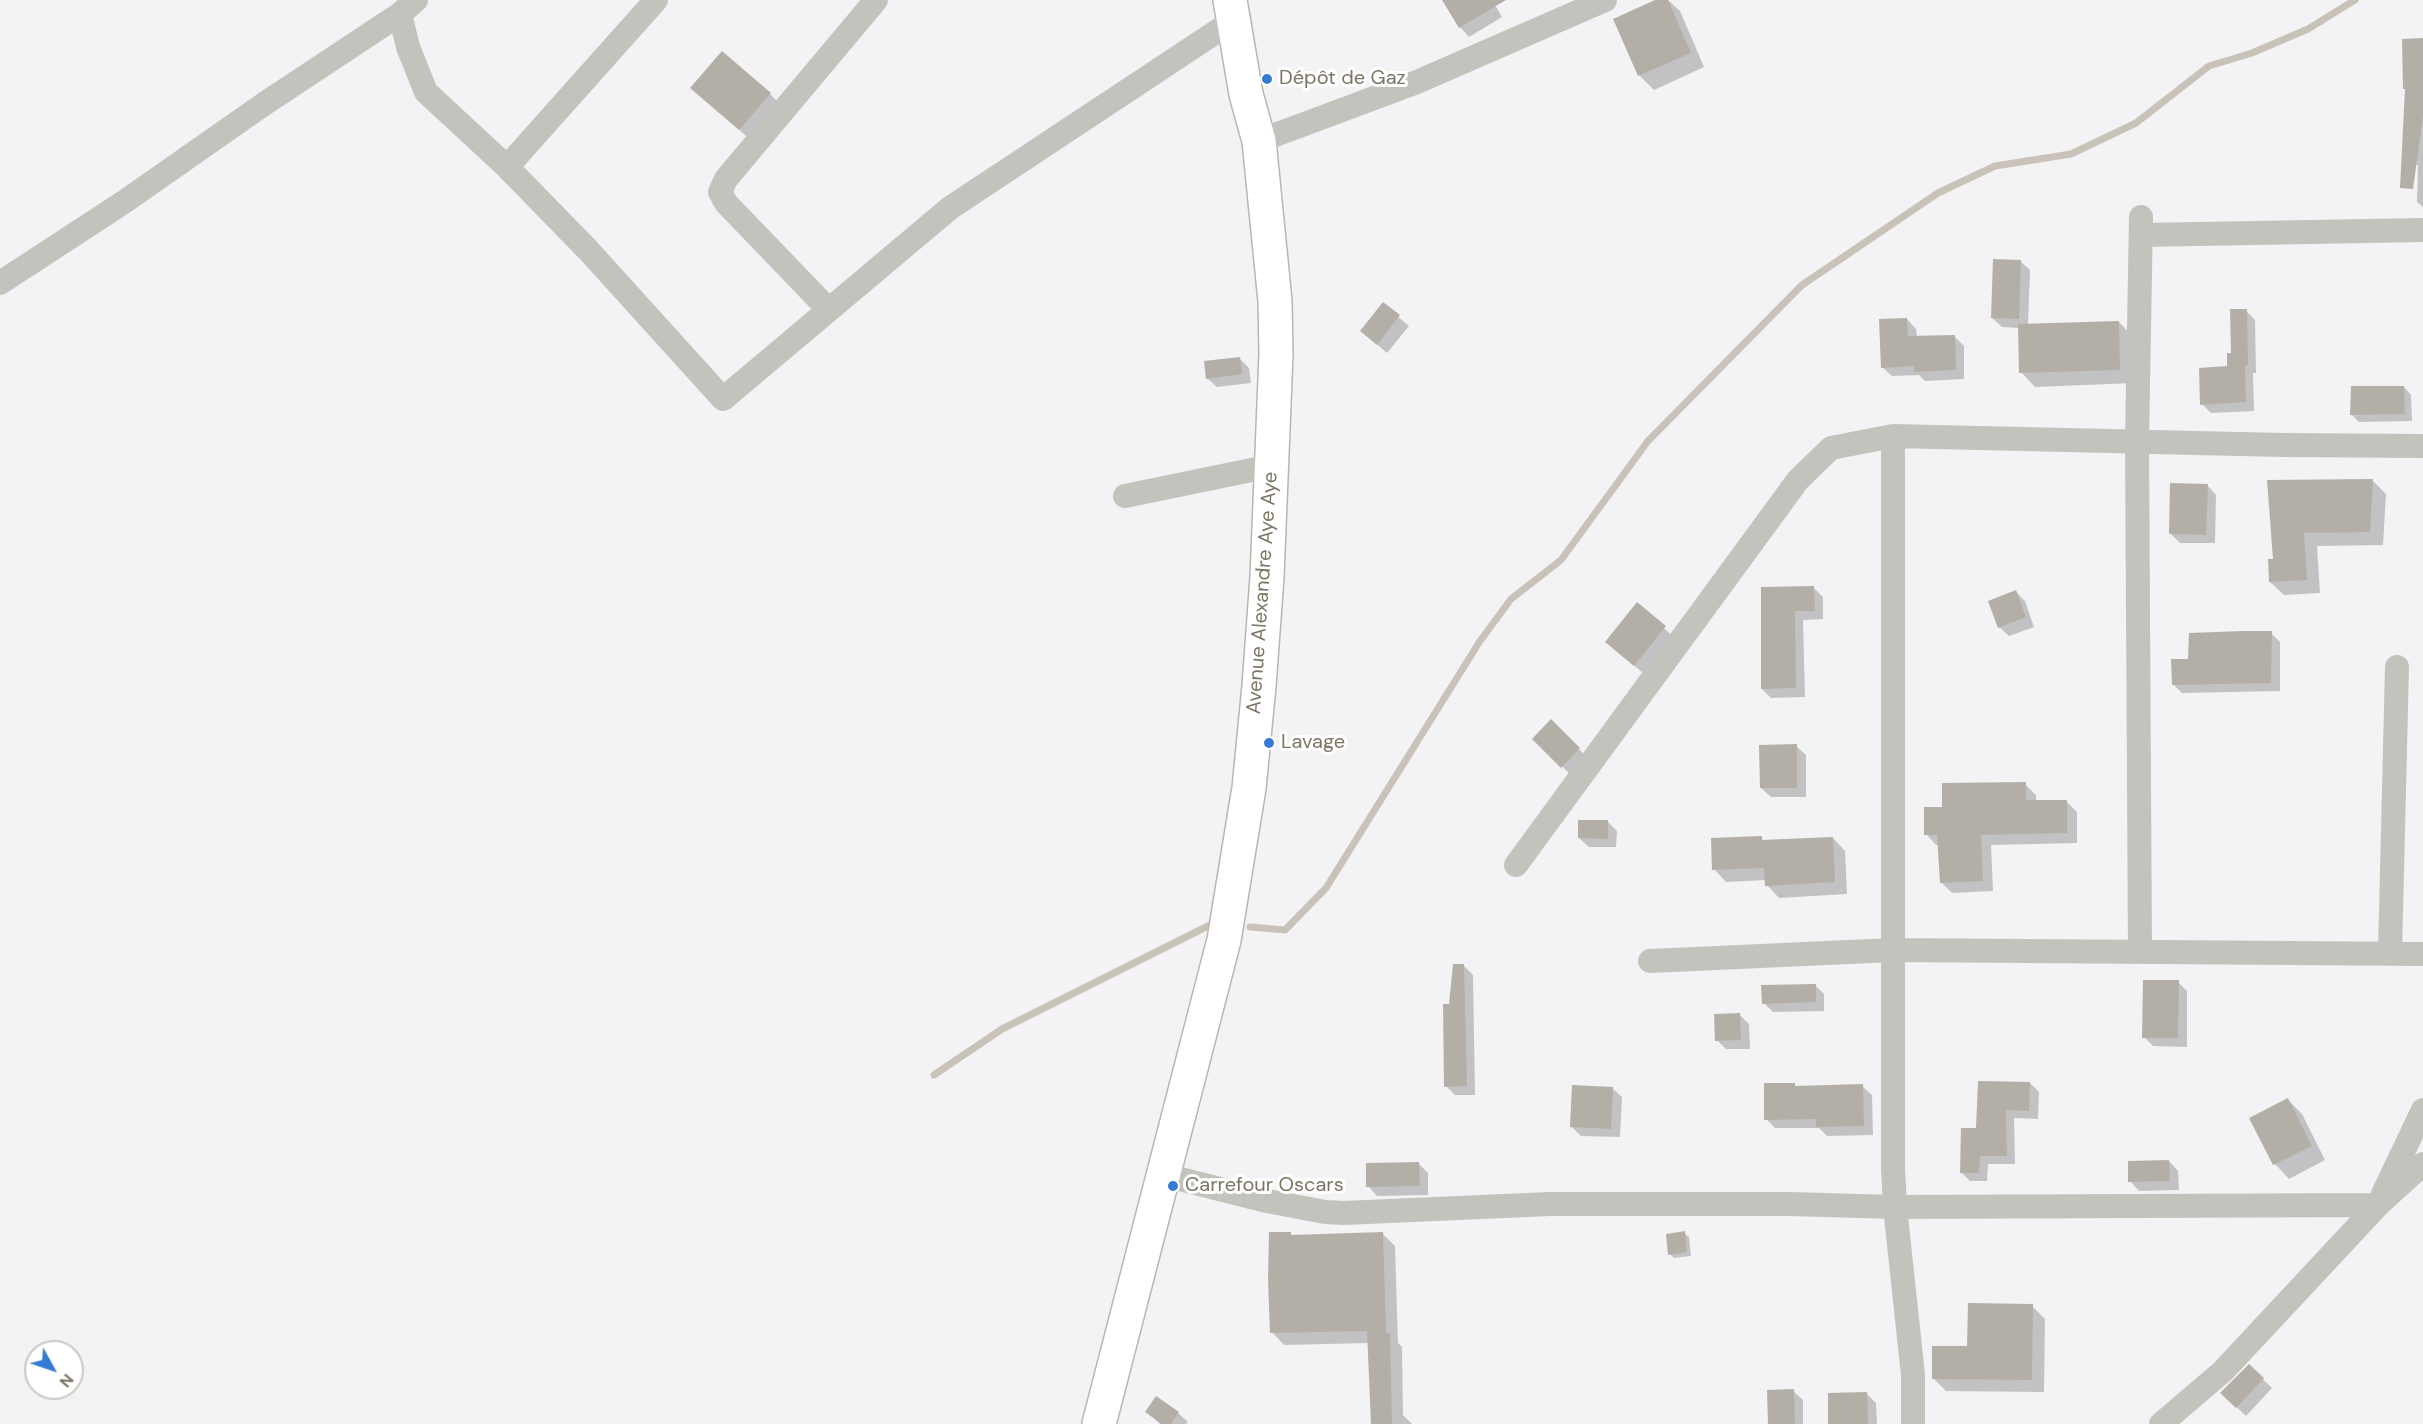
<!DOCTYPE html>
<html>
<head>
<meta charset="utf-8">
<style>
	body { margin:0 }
	#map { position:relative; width:2423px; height:1424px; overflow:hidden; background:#f3f2f5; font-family:"DM Sans",sans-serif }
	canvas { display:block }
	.north { position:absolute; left:24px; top:1340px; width:60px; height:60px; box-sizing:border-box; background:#fff; border:2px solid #cac8c1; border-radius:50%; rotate:130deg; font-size:16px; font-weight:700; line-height:24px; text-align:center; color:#7b7563 }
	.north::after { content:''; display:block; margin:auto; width:21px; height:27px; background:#347cd3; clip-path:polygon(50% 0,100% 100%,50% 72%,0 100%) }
</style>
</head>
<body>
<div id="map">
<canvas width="2423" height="1424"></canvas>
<div class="north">N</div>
</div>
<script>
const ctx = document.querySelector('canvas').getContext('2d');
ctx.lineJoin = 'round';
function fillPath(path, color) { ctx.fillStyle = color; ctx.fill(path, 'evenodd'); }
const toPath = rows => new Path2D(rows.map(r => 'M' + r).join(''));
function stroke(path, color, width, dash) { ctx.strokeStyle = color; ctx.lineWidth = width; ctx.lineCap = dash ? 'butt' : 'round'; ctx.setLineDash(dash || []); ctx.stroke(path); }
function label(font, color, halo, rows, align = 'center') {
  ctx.font = font + ' "DM Sans",sans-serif'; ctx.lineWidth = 6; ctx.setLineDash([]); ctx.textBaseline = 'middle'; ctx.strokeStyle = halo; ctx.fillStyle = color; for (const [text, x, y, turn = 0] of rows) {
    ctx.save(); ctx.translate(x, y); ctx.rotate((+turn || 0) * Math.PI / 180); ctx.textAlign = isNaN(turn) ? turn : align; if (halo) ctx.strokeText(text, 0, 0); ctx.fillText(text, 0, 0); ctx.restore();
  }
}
fillPath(toPath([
	[1444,0,1492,0,1502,17,1469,37,1460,27],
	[1659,0,1668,0,1680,11,1704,67,1654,90,1639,75,1615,19],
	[2423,40,2423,207,2417,202,2418,165,2412,165],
	[692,88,770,94,784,108,754,143],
	[2020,261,2030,270,2028,326,2119,322,2133,337,2134,383,2035,387,2021,372,2020,328,2002,327,1992,318],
	[1383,304,1409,326,1387,353,1362,331],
	[2246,311,2255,320,2256,373,2253,373,2254,411,2211,413,2202,404,2228,368],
	[1907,319,1916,329,1917,337,1954,336,1964,346,1964,379,1925,381,1919,375,1892,376,1882,367],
	[1239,358,1249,368,1251,383,1217,387,1207,378],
	[2404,387,2411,395,2412,421,2359,422,2352,415],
	[2372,480,2386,494,2383,545,2317,546,2320,593,2284,595,2270,582,2275,560,2269,482],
	[2207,485,2216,495,2215,543,2180,543,2170,533],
	[1814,588,1823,597,1823,619,1803,620,1805,697,1771,698,1762,689,1761,639],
	[2016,592,2025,601,2034,627,2009,636,1999,627],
	[1637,605,1674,637,1644,674,1607,642],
	[2271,633,2280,642,2280,691,2182,693,2173,684,2190,660],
	[1551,721,1588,758,1572,776,1534,739],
	[1796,746,1806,755,1806,797,1771,797,1761,788],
	[2025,784,2036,795,2036,802,2066,801,2077,812,2077,843,1991,845,1993,891,1952,893,1941,882,1939,845,1936,845,1926,834],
	[1607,821,1617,831,1616,847,1589,847,1579,838],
	[1761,838,1765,842,1833,838,1845,851,1847,894,1779,898,1767,885,1766,880,1726,882,1714,869],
	[1464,966,1473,975,1475,1095,1455,1095,1446,1086],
	[2178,982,2187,991,2187,1047,2153,1046,2144,1037],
	[1815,985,1824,994,1824,1011,1773,1012,1764,1003],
	[1740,1015,1749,1024,1750,1049,1726,1049,1717,1040],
	[2030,1083,2039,1092,2038,1119,2014,1118,2015,1164,1988,1164,1987,1181,1970,1181,1961,1172,1978,1130],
	[1794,1085,1797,1088,1862,1086,1872,1095,1873,1135,1827,1136,1819,1128,1775,1128,1766,1119],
	[1612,1088,1622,1097,1620,1137,1581,1136,1571,1126],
	[2288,1100,2302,1114,2325,1160,2289,1179,2275,1164,2251,1118],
	[2169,1161,2178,1171,2179,1190,2139,1191,2130,1181],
	[1418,1163,1428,1173,1428,1195,1377,1196,1368,1186],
	[1382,1233,1395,1246,1398,1343,1402,1347,1403,1415,1412,1424,1372,1424,1369,1343,1284,1345,1272,1332,1290,1234,1293,1236],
	[1684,1233,1689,1237,1691,1256,1674,1258,1670,1254],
	[2032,1306,2045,1319,2044,1392,1946,1391,1933,1378,1968,1348],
	[2249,1366,2272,1388,2246,1416,2222,1393],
	[1793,1391,1803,1400,1803,1424,1769,1424],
	[1867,1394,1876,1403,1877,1424,1830,1424],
	[1147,1412,1178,1413,1188,1422,1186,1424,1160,1424]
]), '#0003');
stroke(toPath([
	[1250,927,1285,930,1326,888,1480,641,1511,599,1561,560,1648,441,1802,285,1938,193,1995,166,2071,154,2136,123,2209,66,2252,53,2308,29,2355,0],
	[934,1075,1002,1029,1212,924]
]), '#c8c2b9', 7);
fillPath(toPath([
	[1442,0,1506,0,1459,28],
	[1655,0,1668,0,1691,53,1638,76,1613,19],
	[2423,38,2423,116,2413,189,2400,188,2405,89,2403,89,2402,39],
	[722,51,771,93,739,130,690,88],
	[1993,259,2021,260,2019,319,1991,318],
	[1383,302,1400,315,1377,345,1360,331],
	[2230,309,2247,309,2248,365,2245,365,2246,402,2200,405,2199,368,2227,366,2227,353,2231,353],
	[1907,318,1908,336,1955,335,1956,370,1914,372,1914,366,1881,368,1879,319],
	[2119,321,2120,370,2019,373,2018,324],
	[1240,357,1242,374,1206,379,1204,361],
	[2351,386,2404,386,2405,414,2350,415],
	[2373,479,2370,532,2304,533,2307,580,2269,582,2268,559,2273,559,2267,480],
	[2170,483,2208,484,2206,535,2169,534],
	[1814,586,1815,611,1795,611,1796,688,1761,689,1761,587],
	[2016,590,2026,617,1998,628,1988,601],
	[1637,602,1666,626,1634,666,1605,642],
	[2243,631,2272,631,2271,683,2172,685,2171,659,2188,659,2189,633],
	[1551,719,1580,748,1561,768,1532,739],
	[1797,744,1797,788,1760,788,1759,745],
	[2026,782,2026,800,2067,800,2067,833,1981,835,1983,881,1940,883,1937,835,1924,835,1924,807,1942,807,1942,783],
	[1578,820,1608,820,1608,839,1578,838],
	[1762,836,1762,840,1833,837,1835,882,1765,886,1764,868,1712,870,1711,838],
	[1453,964,1464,964,1467,1086,1444,1087,1443,1004,1449,1004],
	[2143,980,2179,980,2178,1038,2142,1038],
	[1816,984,1816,1002,1762,1004,1761,985],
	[1740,1013,1741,1040,1715,1041,1714,1014],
	[1978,1081,2030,1082,2029,1111,2006,1110,2007,1156,1980,1156,1979,1173,1960,1173,1961,1128,1976,1128],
	[1764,1083,1795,1083,1795,1086,1863,1084,1864,1126,1816,1127,1816,1119,1764,1120],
	[1572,1085,1613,1087,1611,1129,1570,1127],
	[2288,1098,2312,1146,2273,1165,2249,1118],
	[2169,1160,2170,1181,2128,1182,2128,1161],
	[1419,1162,1420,1186,1366,1187,1366,1163],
	[1685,1231,1687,1252,1668,1255,1666,1234],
	[1269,1232,1291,1232,1291,1235,1383,1232,1386,1333,1390,1333,1392,1424,1371,1424,1367,1331,1270,1333,1268,1279],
	[1968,1303,2033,1304,2032,1380,1932,1379,1932,1346,1967,1346],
	[2249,1364,2264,1378,2236,1408,2220,1393],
	[1794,1389,1795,1424,1768,1424,1767,1390],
	[1867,1392,1868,1424,1828,1424,1828,1393],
	[1156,1396,1179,1412,1171,1424,1162,1424,1145,1412]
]), '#b3afa7');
const secondary = toPath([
	[1099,1424,1224,940,1249,788,1259,686,1267,577,1276,354,1275,301,1259,141,1246,94,1230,0]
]);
stroke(secondary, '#b9b6af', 36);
stroke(toPath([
	[400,14,408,47,426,92,507,167,656,0],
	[1259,141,1417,82,1605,0],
	[507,167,588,250,723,399,950,208,1234,20],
	[2141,235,2423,230],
	[0,283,124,202,264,104,400,14,416,0],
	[828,309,726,203,720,192,726,179,876,0],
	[1893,436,1893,1168,1895,1207,1913,1375,1913,1424],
	[1125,496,1271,466],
	[1516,865,1798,480,1831,448,1893,436,2283,445,2423,446],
	[2140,952,2137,442,2141,217],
	[2390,953,2397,667],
	[1650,961,1893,950,2423,954],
	[1164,1175,1267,1201,1325,1212,1344,1213,1550,1204,1790,1204,1895,1207,2378,1205],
	[2383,1194,2423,1110],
	[2161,1424,2223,1371,2378,1205,2423,1164]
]), '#c4c2bd', 24);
stroke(secondary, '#fff', 33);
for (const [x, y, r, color] of [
	[1267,79,6,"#347cd3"],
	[1269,743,6,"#347cd3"],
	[1173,1186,6,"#347cd3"]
]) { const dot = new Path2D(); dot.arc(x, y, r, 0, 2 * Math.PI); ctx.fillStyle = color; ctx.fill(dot); stroke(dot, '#fff', 2); }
label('20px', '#7b7563', '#fff', [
	["Dépôt de Gaz",1279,79],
	["Lavage",1281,743],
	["Carrefour Oscars",1185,1186]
], 'left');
label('20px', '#7b7563', '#fff', [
	["Avenue Alexandre Aye Aye",1263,593,-86]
]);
</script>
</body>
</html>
